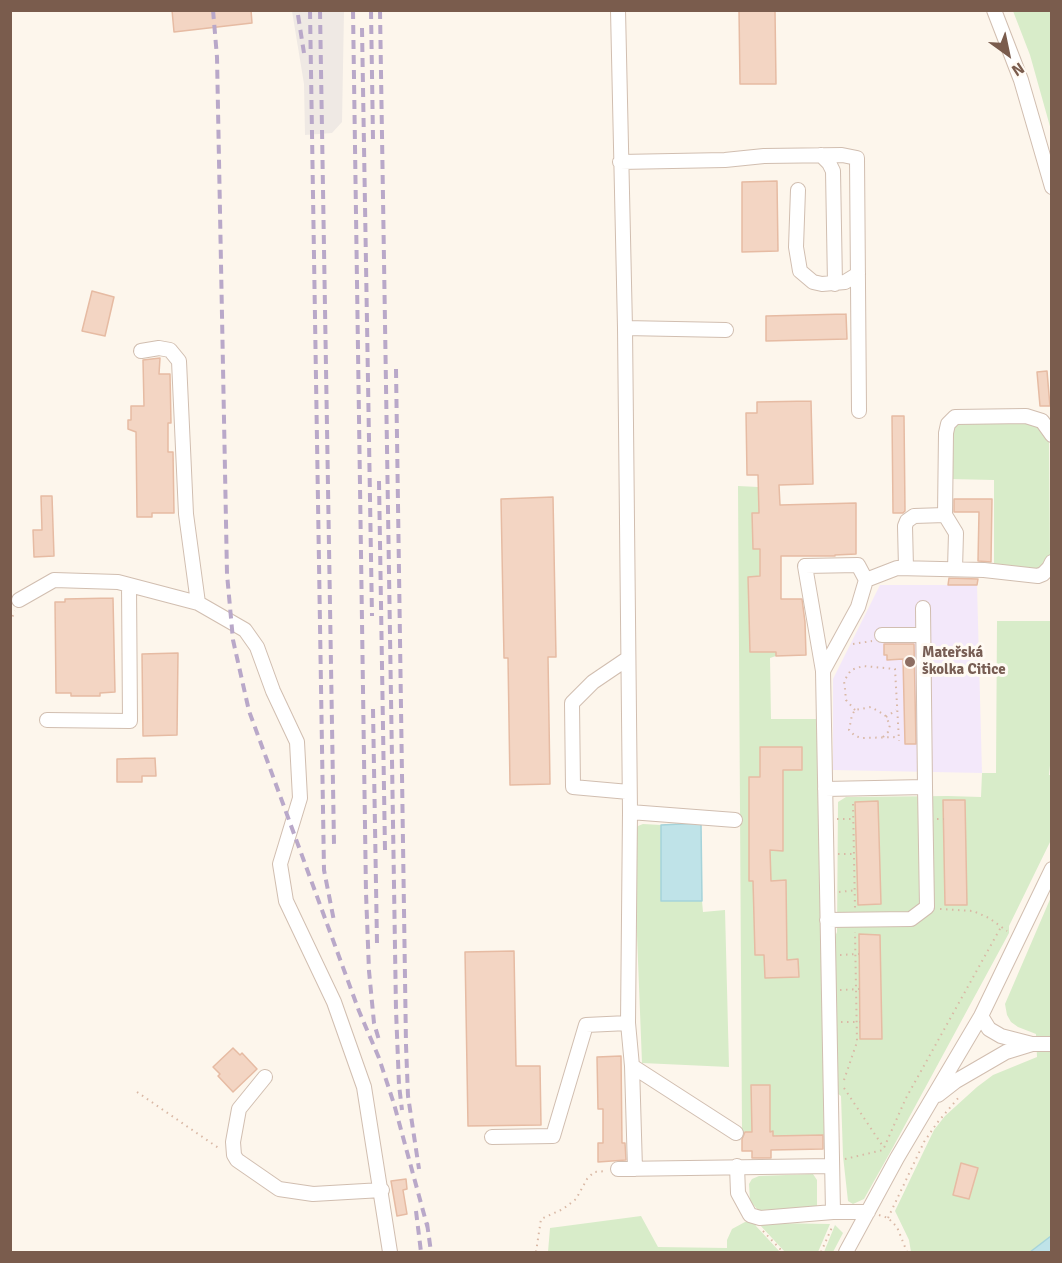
<!DOCTYPE html>
<html>
<head>
<meta charset="utf-8">
<style>
	body { margin:0 }
	#map { position:relative; width:1062px; height:1263px; overflow:hidden; background:#fdf6ec; font-family:Signika,sans-serif }
	canvas { display:block }
	.frame { position:absolute; inset:0; border:12px solid #7a5c4d; pointer-events:none }
	.north { position:absolute; left:978px; top:24px; width:60px; height:60px; -webkit-text-stroke:4px #fffaf3; paint-order:stroke; rotate:147deg; font-size:16px; font-weight:700; line-height:24px; text-align:center; color:#7a5c4d }
	.north::after { content:''; display:block; margin:auto; width:21px; height:27px; background:#7a5c4d; clip-path:polygon(50% 0,100% 100%,50% 72%,0 100%) }
</style>
</head>
<body>
<div id="map">
<canvas width="1062" height="1263"></canvas>
<div class="frame"></div>
<div class="north">N</div>
</div>
<script>
const ctx = document.querySelector('canvas').getContext('2d');
ctx.lineJoin = 'round';
function fillPath(path, color) { ctx.fillStyle = color; ctx.fill(path, 'evenodd'); }
const toPath = rows => new Path2D(rows.map(r => 'M' + r).join(''));
function stroke(path, color, width, dash) { ctx.strokeStyle = color; ctx.lineWidth = width; ctx.lineCap = dash ? 'butt' : 'round'; ctx.setLineDash(dash || []); ctx.stroke(path); }
function label(font, color, halo, rows, align = 'center') {
  ctx.font = font + ' Signika,sans-serif'; ctx.lineWidth = 6; ctx.setLineDash([]); ctx.textBaseline = 'middle'; ctx.strokeStyle = halo; ctx.fillStyle = color; for (const [text, x, y, turn = 0] of rows) {
    ctx.save(); ctx.translate(x, y); ctx.rotate((+turn || 0) * Math.PI / 180); ctx.textAlign = isNaN(turn) ? turn : align; if (halo) ctx.strokeText(text, 0, 0); ctx.fillText(text, 0, 0); ctx.restore();
  }
}
fillPath(toPath([
	[292,11,344,11,342,122,332,133,305,135,304,84]
]), '#efe9e4');
fillPath(toPath([
	[880,585,977,585,982,773,833,770,833,679]
]), '#f3e8fa');
fillPath(toPath([
	[1013,11,1051,11,1051,130,1030,55],
	[1027,419,1040,424,1049,436,1050,561,1042,572,994,565,994,480,949,479,949,432,957,420],
	[738,486,758,487,759,513,752,514,753,548,760,549,760,576,748,577,750,652,776,652,776,656,770,658,771,719,818,719,824,1135,773,1136,773,1132,770,1132,769,1085,751,1085,752,1132,742,1132],
	[760,747,802,747,802,770,778,770,782,851,770,850,771,881,786,880,786,960,798,959,798,977,765,977,764,960,767,955,755,955,753,881,749,881,760,777],
	[997,621,1051,621,1052,746,1049,775,1052,775,1051,840,1009,926,1009,933,892,1149,864,1199,853,1204,848,1201,843,1156,841,1096,837,1093,834,939,837,932,838,802,846,797,948,796,981,797,982,773,996,773],
	[643,824,661,825,661,901,702,901,703,912,725,910,729,1067,642,1063,633,833,638,826],
	[1051,897,1051,1236,1030,1252,911,1252,909,1240,895,1211,934,1130,945,1116,977,1087,993,1075,1037,1057,1036,1034,1018,1027,1011,1022,1007,1015,1005,1004],
	[813,1174,817,1180,817,1206,811,1209,758,1210,750,1201,749,1184,752,1179,759,1176],
	[641,1216,658,1247,727,1248,727,1240,732,1229,745,1222,754,1222,756,1226,780,1252,548,1252,550,1228],
	[771,1223,830,1224,818,1252,785,1252,759,1224],
	[835,1225,843,1233,833,1252,824,1252]
]), '#d8ecc9');
const water = toPath([
	[701,823,702,901,661,901,661,825,701,823],
	[1051,1236,1051,1252,1030,1252,1051,1236]
]);
fillPath(water, '#bfe3e8');
stroke(water, '#a5d3da', 1.5);
const building = toPath([
	[172,10,251,10,252,23,174,32,172,10],
	[739,10,775,10,776,84,740,84,739,10],
	[777,181,778,251,742,252,742,182,777,181],
	[92,291,114,297,105,336,82,331,92,291],
	[846,314,847,339,766,341,766,316,846,314],
	[160,358,159,374,170,374,171,423,168,423,168,452,173,452,174,513,152,513,152,517,137,517,136,432,128,429,128,420,131,420,131,406,144,406,143,360,160,358],
	[1047,371,1050,406,1040,406,1037,372,1047,371],
	[811,401,813,484,779,485,780,505,856,503,856,554,835,555,835,556,781,556,781,599,802,599,805,622,806,655,776,656,776,652,750,652,748,577,760,576,760,549,753,549,752,513,759,513,758,475,747,475,746,413,757,413,757,402,811,401],
	[892,416,904,416,905,511,903,513,893,513,892,416],
	[41,496,52,496,54,556,34,557,33,530,42,530,41,496],
	[553,497,556,657,548,657,550,784,510,785,508,658,504,658,501,499,553,497],
	[954,499,992,499,991,562,978,561,979,512,954,512,954,499],
	[949,578,978,579,977,585,948,585,949,578],
	[113,598,115,692,100,693,100,696,71,696,71,693,56,693,55,602,65,602,65,599,113,598],
	[884,644,914,644,916,744,905,744,903,659,887,660,887,655,884,655,884,644],
	[178,653,177,735,143,736,142,654,178,653],
	[760,747,802,747,802,770,783,770,783,851,770,850,771,881,786,880,787,960,798,959,799,977,765,978,764,955,755,955,753,881,749,881,749,777,760,777,760,747],
	[155,758,156,776,142,776,142,782,117,782,117,759,155,758],
	[943,800,965,800,967,905,945,905,943,800],
	[878,801,881,904,858,905,855,802,878,801],
	[859,934,880,935,882,1039,860,1039,859,934],
	[514,951,516,1066,540,1066,541,1125,468,1126,465,952,514,951],
	[233,1048,240,1055,242,1053,257,1069,233,1092,218,1076,220,1074,213,1067,233,1048],
	[621,1056,622,1143,625,1143,626,1160,598,1162,598,1143,603,1143,603,1109,598,1109,597,1057,621,1056],
	[751,1085,770,1085,770,1132,773,1131,773,1136,823,1135,823,1149,771,1150,771,1158,752,1158,752,1151,742,1151,742,1139,745,1132,752,1132,751,1085],
	[961,1163,978,1168,969,1199,953,1195,961,1163],
	[406,1179,407,1189,403,1190,407,1214,397,1216,391,1181,406,1179]
]);
fillPath(building, '#f3d5c3');
stroke(building, '#e6bba3', 1.5);
const minor = toPath([
	[618,10,625,328,630,812,628,1023],
	[994,10,1021,80,1052,187],
	[821,155,829,163,833,171,835,284],
	[620,162,725,160,764,156,842,155,857,158,859,411],
	[798,190,796,247,800,271,813,282,822,284,845,282,858,274],
	[625,328,726,330],
	[141,351,159,348,170,350,179,361,186,514,198,603],
	[858,565,866,580,858,607,823,671,805,566,858,565],
	[906,568,905,526,907,521,914,516,945,515],
	[955,569,956,533,945,515,946,433,948,424,955,417,1026,416,1042,421,1052,435],
	[866,580,897,568,984,570,1038,576,1043,574,1049,568,1052,562],
	[19,600,54,580,118,582,198,603,245,630,257,647,273,691,297,742,300,798,280,864,286,901,334,1002,364,1087,390,1252],
	[923,608,925,787],
	[882,635,923,635],
	[627,659,593,682,572,703,573,787,629,792],
	[823,671,833,1212,868,1212],
	[47,720,130,721,129,585],
	[825,789,925,787,927,907,911,919,827,920],
	[630,812,735,820],
	[981,1016,989,1029,1001,1036,1032,1044,1052,1044],
	[632,1066,635,1169],
	[265,1077,239,1109,233,1142,234,1155,237,1160,279,1189,313,1194,382,1190],
	[938,1095,956,1081,1006,1052,1032,1044],
	[492,1137,553,1136,586,1025,628,1023,632,1066,736,1133],
	[737,1166,738,1193,750,1215,760,1218,833,1212],
	[618,1169,832,1166],
	[846,1252,897,1158,981,1016,1052,869]
]);
stroke(minor, '#d1beb0', 16);
stroke(toPath([
	[10,622,15,611],
	[853,644,872,641],
	[855,710,846,700,845,689,844,681,851,670,863,666,895,669,899,741],
	[886,717,896,710],
	[883,737,888,732,890,725,885,715,871,707,855,710,852,715,849,730,855,736,862,738,899,737],
	[853,804,855,908],
	[837,819,855,819],
	[937,819,944,819],
	[838,854,856,854],
	[839,892,857,890],
	[940,909,973,911,989,918,1007,931],
	[840,955,859,954],
	[840,990,860,989],
	[841,1022,860,1022],
	[844,1080,857,1042,855,932],
	[844,1088,884,1148],
	[137,1092,220,1149],
	[845,1159,883,1150,906,1098,1001,927],
	[879,1215,888,1218,897,1227,907,1252],
	[888,1218,924,1142,937,1123,959,1097],
	[763,1231,783,1252],
	[536,1252,541,1219,563,1209,576,1199,587,1179,594,1172,607,1171],
	[821,1252,833,1225]
]), '#d9b8a5', 2, [1.5, 4.5]);
stroke(minor, '#fff', 14);
stroke(toPath([
	[213,10,217,57,227,574,233,640,249,711,359,1011,379,1058,394,1104,428,1229],
	[310,10,324,870,334,921],
	[320,10,334,844],
	[353,10,366,893,369,971,374,1023,379,1040],
	[371,10,373,139],
	[380,10,396,1010,399,1085,402,1110],
	[298,15,304,53],
	[362,28,372,616],
	[396,369,406,1045,408,1096,419,1169],
	[379,481,385,850],
	[373,709,377,943],
	[416,1211,421,1252],
	[427,1223,431,1252]
]), '#b9a8c9', 4, [9, 6]);
for (const [x, y, r, color] of [
	[910,662,6,"#8d6e63"]
]) { const dot = new Path2D(); dot.arc(x, y, r, 0, 2 * Math.PI); ctx.fillStyle = color; ctx.fill(dot); stroke(dot, '#fffaf3', 2); }
label('bold 15px', '#785e54', '#fffaf3', [
	["Mateřská",922,653],
	["školka Citice",922,670]
], 'left');
</script>
</body>
</html>
